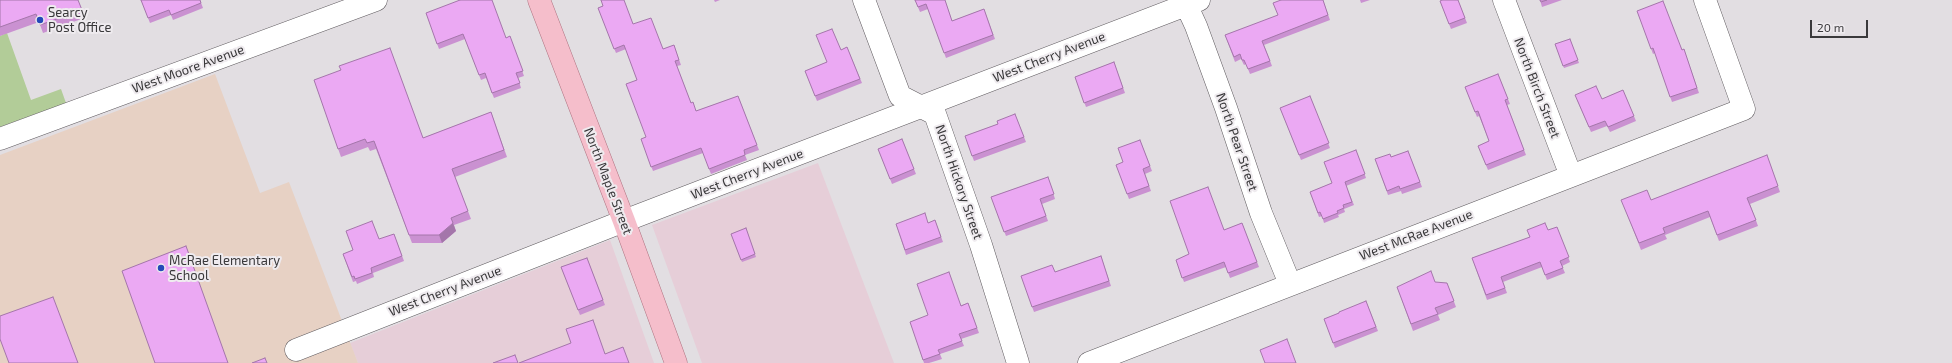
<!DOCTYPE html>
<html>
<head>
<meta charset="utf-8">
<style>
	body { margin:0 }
	#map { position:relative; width:1952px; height:363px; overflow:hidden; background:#e2dee2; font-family:"Exo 2",sans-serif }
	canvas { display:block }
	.scale { position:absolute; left:1810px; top:20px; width:58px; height:18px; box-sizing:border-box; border:2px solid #3a393b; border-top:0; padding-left:5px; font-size:12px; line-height:14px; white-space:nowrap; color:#3a393b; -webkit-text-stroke:3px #efebef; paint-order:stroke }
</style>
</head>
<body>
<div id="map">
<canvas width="1952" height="363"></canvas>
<div class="scale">20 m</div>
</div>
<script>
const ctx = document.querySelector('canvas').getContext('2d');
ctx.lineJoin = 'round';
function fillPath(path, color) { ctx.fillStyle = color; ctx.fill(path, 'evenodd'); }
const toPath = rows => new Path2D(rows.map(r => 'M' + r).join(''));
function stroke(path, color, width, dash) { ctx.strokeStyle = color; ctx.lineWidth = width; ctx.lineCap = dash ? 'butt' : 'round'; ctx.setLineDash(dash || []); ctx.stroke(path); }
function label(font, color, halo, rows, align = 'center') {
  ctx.font = font + ' "Exo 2",sans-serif'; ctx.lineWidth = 4; ctx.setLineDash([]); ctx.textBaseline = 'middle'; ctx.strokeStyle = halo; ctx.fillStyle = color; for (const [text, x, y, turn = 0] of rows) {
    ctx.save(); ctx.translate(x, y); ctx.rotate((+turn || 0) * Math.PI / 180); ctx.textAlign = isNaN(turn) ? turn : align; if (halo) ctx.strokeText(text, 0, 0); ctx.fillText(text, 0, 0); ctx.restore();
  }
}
fillPath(toPath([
	[818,163,894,363,702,363,652,225],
	[610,240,654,363,358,363,350,343]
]), '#e6ced8');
fillPath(toPath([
	[215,74,260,193,289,182,358,363,0,363,0,155]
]), '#e7d1c4');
fillPath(toPath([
	[7,33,31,100,61,89,66,103,0,127,0,36]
]), '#b2cc98');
const minor = toPath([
	[864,0,900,96,935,114,981,245,1018,363],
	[1184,0,1196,26,1226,108,1261,213,1290,284],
	[1504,0,1571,176],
	[0,139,376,0],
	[296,350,624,221,1199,0],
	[1089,363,1744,109,1705,0]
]);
const major = toPath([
	[539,0,624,221,676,363]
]);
stroke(minor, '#605c60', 23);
stroke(major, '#af7482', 23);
stroke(minor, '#fff', 22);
stroke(major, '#f5becb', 22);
fillPath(toPath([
	[0,0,78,0,84,18,43,33,39,22,0,36],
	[141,0,200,0,203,8,173,20,171,15,150,23],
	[714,0,720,0,715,2],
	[915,0,945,0,952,21,984,9,995,39,946,58,928,9,920,12],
	[1323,0,1330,20,1264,45,1272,66,1250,74,1246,64,1244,65,1241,59,1235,62,1225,35],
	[1360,0,1370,0,1361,3],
	[1458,0,1467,23,1451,29,1440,1],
	[1540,0,1562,0,1542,7],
	[603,6,633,24,663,49,674,45,681,65,677,66,691,103,696,111,738,96,759,150,745,155,747,160,711,174,703,153,653,171,641,139,646,137,637,80,626,49,616,53,598,8],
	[1637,11,1682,50,1684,49,1699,93,1672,102,1655,53,1653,54],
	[426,13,506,38,510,36,524,76,518,78,521,88,494,98,486,78,481,80,465,39,439,49],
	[1570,39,1579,63,1564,68,1555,44],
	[847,47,862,83,817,101,805,71,827,62,841,50],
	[1114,62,1125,93,1086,107,1075,77],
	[1498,74,1510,104,1507,105,1526,155,1488,170,1478,146,1489,141,1479,116,1477,117,1465,87],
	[314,80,423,138,491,112,507,157,455,177,471,219,454,225,456,231,442,243,412,243,376,149,370,151,368,147,341,157],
	[1623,90,1636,121,1610,132,1607,126,1591,132,1577,100,1602,99],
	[1310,96,1330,148,1301,160,1280,108],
	[1015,114,1026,142,974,161,965,136,998,124],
	[902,139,916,174,892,184,878,149],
	[1140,140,1152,171,1145,174,1151,191,1129,199,1116,165,1123,162],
	[1356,150,1366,178,1346,186,1354,205,1344,209,1345,212,1338,215,1339,217,1324,223,1322,216,1319,217,1310,192,1332,183],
	[1408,151,1422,187,1402,194,1401,191,1388,195,1375,159,1391,157],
	[1767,155,1780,192,1750,204,1758,226,1719,241,1710,217,1665,235,1667,239,1641,250,1624,206,1651,200],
	[1048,177,1055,199,1042,204,1048,221,1006,236,991,197],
	[935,220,943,242,906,255,896,224,928,223],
	[1242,223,1259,267,1230,278,1226,267,1184,282,1176,260,1189,254,1224,230],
	[1557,227,1570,262,1562,266,1565,273,1547,280,1542,267,1503,282,1507,293,1487,300,1472,258,1530,237],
	[746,228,756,257,742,262,731,234],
	[394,234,404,261,373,273,374,277,357,284,356,281,353,282,343,254],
	[1101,256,1111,286,1034,312,1021,276,1055,272],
	[587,258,605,305,580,315,561,267],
	[1447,283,1456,307,1438,315,1440,320,1413,331,1397,287],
	[1366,301,1378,331,1335,348,1324,319,1339,313],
	[968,303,979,333,961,339,964,346,940,354,942,359,929,363,924,363,910,322]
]), '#ca91d1');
fillPath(toPath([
	[453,223,456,231,442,243,439,235]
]), '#a476aa');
const building = toPath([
	[0,0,78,0,82,10,40,25,36,14,0,27,0,0],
	[141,0,200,0,201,3,171,15,169,10,148,18,141,0],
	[460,0,492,0,506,38,510,36,523,71,516,73,520,83,492,93,485,73,479,75,463,34,437,44,426,13,460,0],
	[601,0,624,0,633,24,651,18,663,49,674,45,679,60,675,61,691,103,693,102,696,111,738,96,757,145,744,150,745,155,709,169,701,148,651,167,641,139,646,137,626,84,637,80,624,45,614,49,598,8,603,6,601,0],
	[915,0,945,0,952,21,984,9,993,35,944,53,926,4,918,7,915,0],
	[1281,0,1323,0,1328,15,1262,41,1270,61,1248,69,1244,60,1242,60,1240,54,1234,57,1225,35,1278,15,1273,3,1281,0],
	[1442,0,1458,0,1465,18,1449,24,1440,1,1442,0],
	[1540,0,1547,0,1541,2,1540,0],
	[1663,1,1682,50,1684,49,1697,88,1670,97,1653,48,1651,49,1637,11,1663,1],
	[832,29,841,50,847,47,860,79,815,96,805,71,827,62,816,35,832,29],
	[1570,39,1578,60,1563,66,1555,44,1570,39],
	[390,48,423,138,491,112,504,150,452,169,468,211,451,218,453,223,439,235,409,235,374,141,367,143,365,139,338,149,314,80,341,70,339,66,390,48],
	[1114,62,1123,88,1084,103,1075,77,1114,62],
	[1498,74,1508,99,1505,100,1524,150,1486,165,1478,146,1489,141,1478,111,1475,112,1465,87,1498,74],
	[1596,86,1602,99,1623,90,1634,116,1608,127,1605,121,1589,127,1575,95,1596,86],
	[1310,96,1329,143,1299,155,1280,108,1310,96],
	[1015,114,1024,137,972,156,965,136,998,124,997,121,1015,114],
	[902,139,914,169,890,179,878,149,902,139],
	[1140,140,1150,166,1143,169,1149,186,1127,194,1116,165,1123,162,1118,148,1140,140],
	[1356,150,1365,174,1345,182,1352,202,1343,205,1344,208,1337,211,1338,213,1323,219,1320,212,1318,213,1310,192,1332,183,1324,162,1356,150],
	[1408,151,1420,182,1400,189,1399,186,1387,191,1375,159,1390,154,1391,157,1408,151],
	[1767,155,1778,186,1747,198,1756,220,1717,235,1708,211,1663,228,1665,233,1639,243,1621,200,1647,190,1651,200,1767,155],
	[1048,177,1054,194,1040,199,1046,216,1004,232,991,197,1048,177],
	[1208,187,1224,230,1242,223,1257,262,1228,273,1224,262,1182,278,1176,260,1189,254,1170,201,1208,187],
	[925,213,928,223,935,220,941,237,905,250,896,224,925,213],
	[372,221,379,239,394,234,402,256,371,268,372,273,355,279,354,276,352,277,343,254,353,250,346,231,372,221],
	[1545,223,1548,230,1557,227,1569,257,1560,261,1563,268,1545,275,1540,262,1501,277,1505,288,1486,295,1472,258,1530,237,1527,230,1545,223],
	[746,228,755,254,741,260,731,234,746,228],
	[186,246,228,363,155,363,122,271,186,246],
	[1101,256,1109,281,1032,307,1021,276,1052,265,1055,272,1101,256],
	[587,258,603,300,578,310,561,267,587,258],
	[1431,271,1435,282,1447,283,1454,301,1435,308,1438,314,1411,324,1397,287,1431,271],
	[949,272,961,306,968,303,977,328,959,334,962,341,938,350,940,354,923,360,910,322,928,315,917,284,949,272],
	[53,297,78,363,9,363,0,339,0,316,53,297],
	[1366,301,1376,327,1333,343,1324,319,1339,313,1339,312,1366,301],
	[593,320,605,354,623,347,629,363,519,363,571,343,566,329,593,320],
	[1287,339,1296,363,1265,363,1260,350,1287,339],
	[515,355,518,363,493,363,515,355],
	[265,358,267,363,252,363,265,358]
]);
fillPath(building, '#eba9f3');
stroke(building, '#a476aa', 1);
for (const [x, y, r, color] of [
	[40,20,4,"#2449b8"],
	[161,268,4,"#2449b8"]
]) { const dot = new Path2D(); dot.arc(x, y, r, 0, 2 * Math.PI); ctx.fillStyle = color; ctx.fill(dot); stroke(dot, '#efebef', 1.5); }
label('13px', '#3a393b', '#efebef', [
	["Searcy",48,13],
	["Post Office",48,28],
	["McRae Elementary",169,261],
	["School",169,276]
], 'left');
label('13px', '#3a393b', '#efebef', [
	["West Cherry Avenue",1049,57,-21],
	["West Moore Avenue",188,69,-20],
	["North Birch Street",1537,88,69],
	["North Pear Street",1237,142,71],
	["West Cherry Avenue",747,174,-21],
	["North Maple Street",608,181,69],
	["North Hickory Street",959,182,71],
	["West McRae Avenue",1416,235,-21],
	["West Cherry Avenue",445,291,-21]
]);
</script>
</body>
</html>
